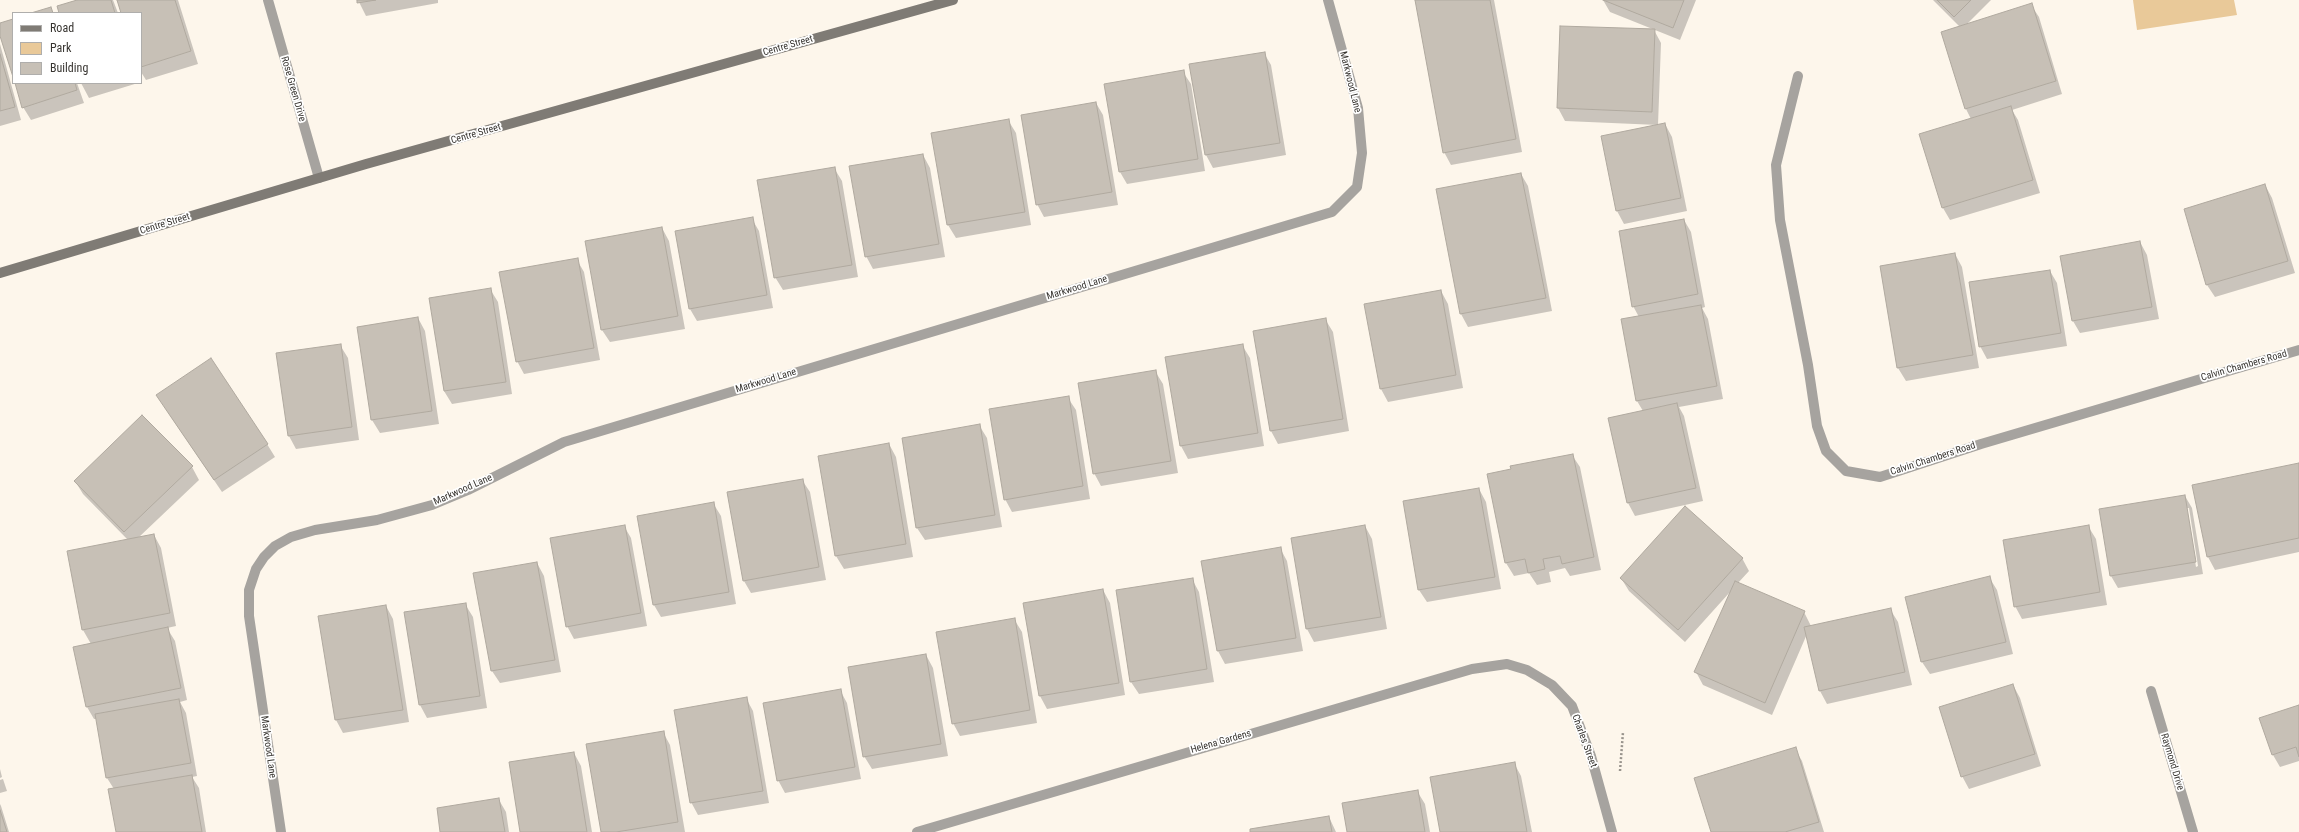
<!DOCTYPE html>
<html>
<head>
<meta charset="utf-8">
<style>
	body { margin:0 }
	#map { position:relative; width:2299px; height:832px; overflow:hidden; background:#fdf6eb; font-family:"Roboto Condensed",sans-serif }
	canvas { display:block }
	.legend { position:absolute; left:12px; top:12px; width:130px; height:72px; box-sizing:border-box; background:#fff; border:1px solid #afaeac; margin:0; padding:5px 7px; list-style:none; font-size:12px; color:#373430 }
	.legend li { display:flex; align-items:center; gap:8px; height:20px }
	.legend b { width:20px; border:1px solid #afaeac }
</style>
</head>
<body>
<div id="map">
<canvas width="2299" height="832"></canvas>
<ul class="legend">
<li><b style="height:5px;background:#7f7b75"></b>Road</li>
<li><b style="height:11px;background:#e9c999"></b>Park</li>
<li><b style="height:11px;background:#c7c0b6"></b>Building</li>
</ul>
</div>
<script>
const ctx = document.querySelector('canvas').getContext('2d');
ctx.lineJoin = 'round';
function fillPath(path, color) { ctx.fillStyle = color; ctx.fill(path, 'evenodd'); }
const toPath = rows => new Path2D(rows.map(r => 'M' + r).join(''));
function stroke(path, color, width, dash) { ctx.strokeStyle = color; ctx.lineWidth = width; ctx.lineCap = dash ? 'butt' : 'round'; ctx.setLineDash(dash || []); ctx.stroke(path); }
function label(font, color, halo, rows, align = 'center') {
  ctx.font = font + ' "Roboto Condensed",sans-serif'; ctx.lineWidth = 3.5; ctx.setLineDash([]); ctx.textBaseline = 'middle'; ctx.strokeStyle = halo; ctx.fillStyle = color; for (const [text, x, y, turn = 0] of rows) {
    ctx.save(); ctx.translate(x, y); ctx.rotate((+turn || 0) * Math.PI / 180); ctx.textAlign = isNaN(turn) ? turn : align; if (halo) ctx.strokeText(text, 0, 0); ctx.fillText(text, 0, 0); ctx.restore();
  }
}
fillPath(toPath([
	[2133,0,2234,0,2237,15,2137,30]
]), '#e9c999');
fillPath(toPath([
	[81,0,113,0,118,13,60,13],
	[118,0,178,0,198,64,146,80,141,72,141,13,122,13],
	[358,0,438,0,438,3,366,16],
	[1416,0,1494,0,1522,152,1451,165,1444,152],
	[1603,0,1696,0,1680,40,1610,12],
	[1933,0,1991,0,1965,26,2031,5,2039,17,2062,94,2012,110,2018,120,2040,193,1950,220,1943,208,1971,119,1966,109,1942,33,1960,27],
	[1654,30,1661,43,1658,125,1565,121,1558,108],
	[0,44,21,120,0,126],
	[1264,53,1271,65,1286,155,1213,168,1206,155,1191,65],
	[1183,72,1191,84,1205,171,1127,184,1120,172],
	[16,83,77,83,84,103,31,120,23,107],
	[81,83,138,83,89,98],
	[1096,103,1103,115,1118,205,1044,217,1037,204],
	[1008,120,1016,133,1031,225,956,238,948,225,932,133],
	[1665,124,1672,137,1687,211,1624,224,1617,211,1602,137],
	[923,155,930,168,945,257,873,269,866,256],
	[834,168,842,181,858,277,783,290,775,277],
	[1521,174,1528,186,1552,311,1468,327,1461,314,1437,190],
	[2265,185,2272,198,2295,273,2215,297,2207,285,2185,209],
	[752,219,759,231,773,308,697,321,690,309],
	[1684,220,1691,232,1705,307,1702,308,1708,319,1723,399,1679,407,1684,416,1703,501,1635,516,1628,503,1609,418,1643,411,1637,401,1639,317,1633,306],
	[662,228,669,241,685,329,610,342,602,330],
	[2140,242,2147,255,2159,319,2080,333,2073,321],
	[1955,254,1962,267,1979,368,1906,381,1898,368,1881,266],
	[577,260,584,272,600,360,524,374,517,361],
	[2050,271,2057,283,2067,346,1987,359,1980,346],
	[490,289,498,302,512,394,452,404,444,391,430,299],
	[1441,291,1448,304,1463,388,1388,402,1381,389,1366,305],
	[418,318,425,331,439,424,380,433,372,420,358,327],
	[1325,319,1333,332,1349,431,1278,444,1271,431,1254,332],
	[340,345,348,358,359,440,296,449,289,436,277,354],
	[1242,345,1250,358,1264,446,1188,459,1181,446,1166,358],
	[1155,371,1163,384,1178,473,1101,486,1094,473],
	[1068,398,1076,410,1090,499,1012,512,1005,499],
	[165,408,267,444,275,457,222,492],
	[979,425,987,438,1002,527,925,540,917,528],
	[889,444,896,457,913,557,844,569,836,556,819,457],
	[1572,455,1580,467,1601,570,1570,576,1565,568,1549,572,1551,582,1537,585,1529,573,1514,576,1506,563,1488,475],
	[2299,464,2299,552,2215,570,2208,557,2193,486],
	[192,467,199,480,138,538,154,535,161,548,176,626,167,628,175,641,187,700,180,702,186,713,197,776,192,777,199,788,206,832,117,832,114,789,107,778,97,719,94,719,87,707,91,644,83,630,68,552,128,540,83,494,75,481],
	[802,480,810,492,826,580,751,593,744,581],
	[1479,489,1486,502,1501,589,1427,602,1419,590],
	[2185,496,2192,508,2203,574,2118,588,2111,576],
	[2187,508,2189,508,2198,566,2196,567],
	[713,503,721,516,736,604,661,617,654,605],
	[624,526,631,538,647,626,574,639,567,626],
	[1365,526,1372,539,1387,629,1314,642,1307,629,1292,539],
	[2088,526,2096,539,2107,605,2022,619,2015,606],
	[1280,548,1287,561,1303,651,1225,664,1218,651,1202,562],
	[1742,558,1749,571,1738,583,1804,612,1811,626,1890,609,1898,622,1912,685,1827,704,1820,691,1807,634,1772,715,1703,685,1696,672,1730,592,1685,642,1629,591,1621,578],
	[537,563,544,576,561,672,500,683,492,671],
	[1989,577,1997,590,2013,654,1930,674,1922,662],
	[1192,579,1199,592,1214,682,1139,694,1131,682],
	[1103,590,1110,603,1125,695,1047,709,1040,696,1024,604],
	[465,604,473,617,487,708,427,718,420,705,405,613],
	[386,606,393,619,409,722,343,733,336,720,319,617],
	[1014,619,1022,632,1037,723,960,736,953,723],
	[926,655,933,668,948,756,872,769,864,756],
	[2013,685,2020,698,2041,766,1969,789,1962,776],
	[840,690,847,703,861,779,785,793,778,780],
	[746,698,753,711,769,803,698,815,691,802],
	[2299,706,2299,761,2280,767,2273,755],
	[663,732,670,745,685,832,602,832],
	[1795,749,1802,761,1824,832,1712,832],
	[574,753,581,766,592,832,521,832],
	[1514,763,1521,776,1532,832,1441,832],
	[0,769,2,777,0,778],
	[3,779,7,791,0,793,0,780],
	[1417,791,1425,804,1430,832,1348,832],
	[499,800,506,812,509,832,441,832],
	[0,804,1,806,9,832,0,832],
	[1329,817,1336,832,1251,832]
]), '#0003');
const building = toPath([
	[77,0,111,0,115,13,59,13,57,6,77,0],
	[117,0,175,0,191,51,141,67,141,13,121,13,117,0],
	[357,0,376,0,357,3,357,0],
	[1415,0,1490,0,1516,139,1443,153,1415,0],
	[1603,0,1684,0,1673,28,1603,0],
	[1937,0,1971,0,1954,17,1937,0],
	[2032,3,2056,81,1965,109,1941,32,2032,3],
	[51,7,53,13,31,13,51,7],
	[13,19,13,77,0,36,0,23,13,19],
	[1560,26,1655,29,1652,112,1557,108,1560,26],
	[1265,52,1280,143,1205,155,1189,64,1265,52],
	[0,54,15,107,0,111,0,54],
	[1184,70,1198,159,1119,172,1104,84,1184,70],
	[15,83,75,83,77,90,22,108,15,83],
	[1096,102,1112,192,1036,205,1021,115,1096,102],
	[2011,106,2033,180,1942,208,1919,134,2011,106],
	[1009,119,1025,212,947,225,931,133,1009,119],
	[1665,123,1681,198,1616,211,1601,136,1665,123],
	[923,154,939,244,865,257,849,166,923,154],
	[835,167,852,265,774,278,757,180,835,167],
	[1521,173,1546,298,1460,314,1436,189,1521,173],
	[2265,184,2288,261,2206,285,2184,209,2265,184],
	[753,217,767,295,689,309,675,231,753,217],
	[1684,219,1698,294,1632,307,1619,231,1684,219],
	[662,227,678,316,601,330,585,241,662,227],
	[2140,241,2152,307,2072,321,2060,256,2140,241],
	[1955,253,1973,355,1897,368,1880,266,1955,253],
	[578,258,594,348,516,362,499,272,578,258],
	[2050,270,2061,333,1979,347,1969,282,2050,270],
	[491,288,506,382,444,391,429,298,491,288],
	[1441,290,1456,375,1380,389,1364,304,1441,290],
	[1701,305,1717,386,1636,401,1621,319,1701,305],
	[418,317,432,411,371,420,357,327,418,317],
	[1326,318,1343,419,1270,431,1253,331,1326,318],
	[341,344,352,427,288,436,276,353,341,344],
	[1243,344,1258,433,1180,446,1165,357,1243,344],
	[211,358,268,444,214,480,156,395,211,358],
	[1156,370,1171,461,1093,474,1078,383,1156,370],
	[1069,396,1083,486,1004,500,989,409,1069,396],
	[1677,403,1696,488,1627,503,1608,418,1677,403],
	[142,415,193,466,124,532,74,481,142,415],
	[980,424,995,515,916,528,902,438,980,424],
	[889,443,906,544,835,556,818,456,889,443],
	[1573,454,1594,557,1562,564,1560,556,1543,559,1545,569,1528,573,1525,559,1505,563,1487,474,1511,469,1510,466,1573,454],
	[2299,463,2299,538,2207,557,2192,485,2299,463],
	[803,479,819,567,743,581,727,492,803,479],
	[1479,488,1495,577,1418,590,1403,501,1479,488],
	[2185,495,2196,562,2110,576,2099,509,2185,495],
	[714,502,729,592,653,605,637,516,714,502],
	[1685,506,1743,558,1678,630,1620,578,1685,506],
	[625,525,641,613,566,627,550,538,625,525],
	[1365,525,1381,617,1306,629,1291,538,1365,525],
	[2089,525,2100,592,2014,607,2003,540,2089,525],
	[154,534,170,613,82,630,67,551,154,534],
	[1281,547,1296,638,1217,651,1201,561,1281,547],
	[537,562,555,660,491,671,473,573,537,562],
	[1990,576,2006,642,1921,662,1905,597,1990,576],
	[1193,578,1207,669,1130,682,1116,590,1193,578],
	[1735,581,1805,611,1765,703,1694,672,1735,581],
	[1103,589,1119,683,1039,696,1023,603,1103,589],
	[466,603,480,696,419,705,404,612,466,603],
	[386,605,403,710,335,720,318,616,386,605],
	[1891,608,1905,672,1819,691,1804,627,1891,608],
	[1015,618,1030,710,952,724,936,632,1015,618],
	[168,627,181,688,86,707,73,647,168,627],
	[926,654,941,744,863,757,848,667,926,654],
	[2013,684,2035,754,1961,777,1939,707,2013,684],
	[841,689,855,767,777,781,763,703,841,689],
	[747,697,763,791,690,803,674,710,747,697],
	[179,699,191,763,106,778,95,714,179,699],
	[2299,705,2299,757,2296,747,2272,755,2259,718,2299,705],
	[664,731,678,822,616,832,601,832,586,744,664,731],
	[1796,747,1819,822,1785,832,1711,832,1694,778,1796,747],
	[574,752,587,832,520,832,509,762,574,752],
	[1515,762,1527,832,1440,832,1430,777,1515,762],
	[192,775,202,832,116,832,108,789,192,775],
	[1418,790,1425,832,1347,832,1342,803,1418,790],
	[499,798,505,832,440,832,437,808,499,798],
	[0,810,7,832,0,832,0,810],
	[1329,816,1332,832,1250,832,1250,829,1329,816]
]);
fillPath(building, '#c7c0b6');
stroke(building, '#b0a99f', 1);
stroke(toPath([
	[1620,771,1623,732]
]), '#99948d', 2.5, [2, 2]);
stroke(toPath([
	[268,0,319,178],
	[1798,76,1776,165,1780,220,1808,365,1817,426,1826,451,1846,471,1880,477,1981,444,2299,350],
	[2151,691,2193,832],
	[281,832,249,616,249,590,256,569,264,557,275,546,291,537,315,530,377,520,432,505,468,490,564,442,1332,212,1357,187,1362,153,1358,108,1328,0],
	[917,832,1472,669,1507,664,1527,670,1552,685,1572,706,1591,756,1612,832]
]), '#a6a39f', 10);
stroke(toPath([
	[0,273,366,164,953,0]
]), '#7f7b75', 10);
label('10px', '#373430', '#fff', [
	["Centre Street",788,46,-16],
	["Markwood Lane",1350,82,76],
	["Rose Green Drive",293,89,74],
	["Centre Street",476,134,-16],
	["Centre Street",165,224,-17],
	["Markwood Lane",1077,288,-17],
	["Calvin Chambers Road",2244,366,-16],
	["Markwood Lane",766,381,-17],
	["Calvin Chambers Road",1933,459,-18],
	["Markwood Lane",463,490,-24],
	["Charles Street",1584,741,70],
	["Helena Gardens",1221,742,-16],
	["Markwood Lane",268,747,82],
	["Raymond Drive",2172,762,73]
]);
</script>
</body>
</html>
